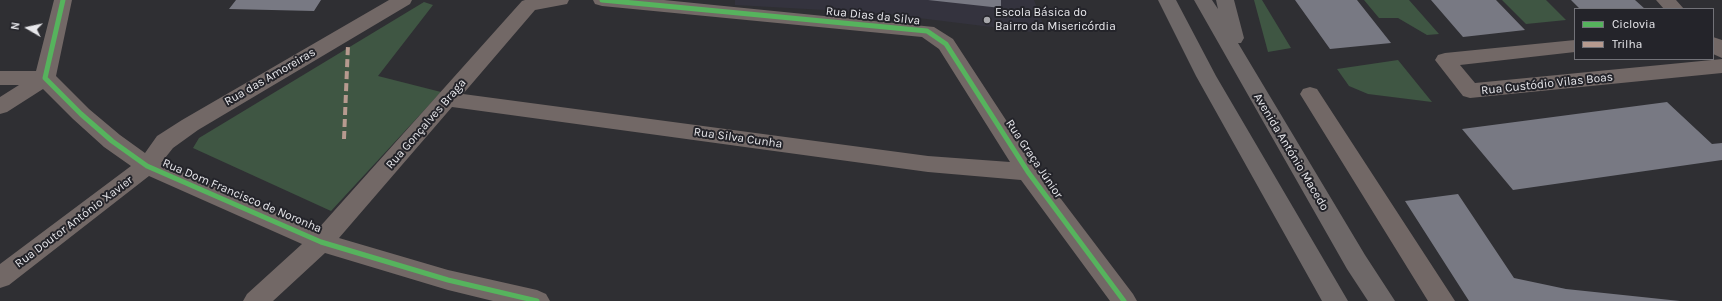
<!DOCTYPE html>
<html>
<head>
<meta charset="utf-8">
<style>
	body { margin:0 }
	#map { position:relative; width:1722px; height:301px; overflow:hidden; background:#2f2f33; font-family:Karla,sans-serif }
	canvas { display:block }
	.legend { position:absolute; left:1574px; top:8px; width:140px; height:52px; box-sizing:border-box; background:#24242a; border:1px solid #727278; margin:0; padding:5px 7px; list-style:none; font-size:12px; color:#e8e8ec }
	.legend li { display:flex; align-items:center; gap:8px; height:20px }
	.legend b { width:20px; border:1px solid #727278 }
	.north { position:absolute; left:8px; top:8px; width:40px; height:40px; -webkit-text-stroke:3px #24242a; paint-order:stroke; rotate:279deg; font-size:11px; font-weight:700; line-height:16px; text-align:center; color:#e8e8ec }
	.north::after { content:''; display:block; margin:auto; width:14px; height:18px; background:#e8e8ec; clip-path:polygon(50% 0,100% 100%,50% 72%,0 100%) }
</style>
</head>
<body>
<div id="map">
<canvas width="1722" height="301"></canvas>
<ul class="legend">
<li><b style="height:5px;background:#56b35d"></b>Ciclovia</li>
<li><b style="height:5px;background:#b69a8f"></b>Trilha</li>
</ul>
<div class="north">N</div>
</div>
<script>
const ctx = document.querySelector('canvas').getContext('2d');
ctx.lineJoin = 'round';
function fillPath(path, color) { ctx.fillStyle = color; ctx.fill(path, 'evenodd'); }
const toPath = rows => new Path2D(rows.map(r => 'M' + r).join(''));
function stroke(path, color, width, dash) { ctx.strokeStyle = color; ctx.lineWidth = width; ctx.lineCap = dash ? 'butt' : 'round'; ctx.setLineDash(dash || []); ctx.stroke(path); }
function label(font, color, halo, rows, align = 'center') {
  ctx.font = font + ' Karla,sans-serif'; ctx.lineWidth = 4; ctx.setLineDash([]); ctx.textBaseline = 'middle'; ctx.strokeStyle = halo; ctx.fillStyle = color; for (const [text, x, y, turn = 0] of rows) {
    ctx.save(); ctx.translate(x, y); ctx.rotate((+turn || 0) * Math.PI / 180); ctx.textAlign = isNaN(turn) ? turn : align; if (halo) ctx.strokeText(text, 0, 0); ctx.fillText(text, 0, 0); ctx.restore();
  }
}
fillPath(toPath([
	[735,0,1034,0,1044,27,1032,32,878,13,735,5]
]), '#34333e');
fillPath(toPath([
	[1254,0,1262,0,1291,48,1268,52],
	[1364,0,1409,0,1439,34,1427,35,1398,18,1379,18],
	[1502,0,1546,0,1566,20,1526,24],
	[424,2,433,5,378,76,441,92,331,211,193,148,199,138],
	[1398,60,1432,102,1368,94,1349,86,1337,69]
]), '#3f5643');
fillPath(toPath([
	[236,0,321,0,314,11,229,9],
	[928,0,1001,0,1001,8],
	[1295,0,1357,0,1391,43,1330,49],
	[1431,0,1496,0,1525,30,1463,37],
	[1571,0,1635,0,1645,9,1580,9],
	[1667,102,1712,144,1722,143,1722,160,1513,190,1462,129],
	[1458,194,1514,278,1566,289,1680,301,1469,301,1405,201]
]), '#787983');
fillPath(toPath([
	[54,0,72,0,56,76,89,109,120,135,145,153,157,136,182,120,389,0,412,0,410,4,198,130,173,148,161,163,317,230,522,1,525,0,569,0,567,4,535,10,463,94,928,156,1010,162,939,49,922,37,602,6,595,4,593,0,664,0,934,27,953,39,1036,166,1133,294,1137,301,1110,301,1021,180,928,172,452,107,339,238,448,270,537,290,546,294,550,301,493,301,448,290,325,253,273,301,243,301,247,294,302,244,149,176,9,285,0,288,0,264,131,166,104,147,73,119,43,89,7,112,0,114,0,97,19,85,0,85,0,71,36,71,54,0],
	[1656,0,1676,0,1684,9,1664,9,1656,0],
	[1713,37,1722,40,1722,58,1713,54,1713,37],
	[1575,40,1575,52,1460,65,1475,83,1722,59,1722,73,1470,98,1463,96,1435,60,1438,55,1445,53,1575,40],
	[1310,87,1317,89,1455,301,1428,301,1300,94,1303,89,1310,87]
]), '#726866');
fillPath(toPath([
	[1158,0,1176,0,1216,76,1348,301,1322,301,1196,76,1158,0],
	[1194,0,1212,0,1218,9,1216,0,1234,0,1244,38,1241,43,1238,43,1365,255,1395,301,1368,301,1347,269,1194,0]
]), '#6e6868');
stroke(toPath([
	[344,139,348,45]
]), '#b69a8f', 4, [8, 4]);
stroke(toPath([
	[63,0,45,78,81,114,112,141,147,166,321,242,448,280,537,301],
	[602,0,927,31,946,44,1028,172,1124,301]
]), '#56b35d', 5);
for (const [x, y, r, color] of [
	[987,20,4,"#a7a7ab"]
]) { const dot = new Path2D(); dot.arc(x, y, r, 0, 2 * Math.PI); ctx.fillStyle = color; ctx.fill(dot); stroke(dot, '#24242a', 1.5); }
label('12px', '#e8e8ec', '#24242a', [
	["Escola Básica do",995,13],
	["Bairro da Misericórdia",995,27]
], 'left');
label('12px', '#e8e8ec', '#24242a', [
	["Rua Dias da Silva",873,16,6],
	["Rua das Amoreiras",270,77,-30],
	["Rua Custódio Vilas Boas",1547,84,-6],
	["Rua Gonçalves Braga",426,124,-49],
	["Rua Silva Cunha",738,138,8],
	["Avenida António Macedo",1291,152,59],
	["Rua Graça Júnior",1034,159,56],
	["Rua Dom Francisco de Noronha",242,196,23],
	["Rua Doutor António Xavier",74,222,-37]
]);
</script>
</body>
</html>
